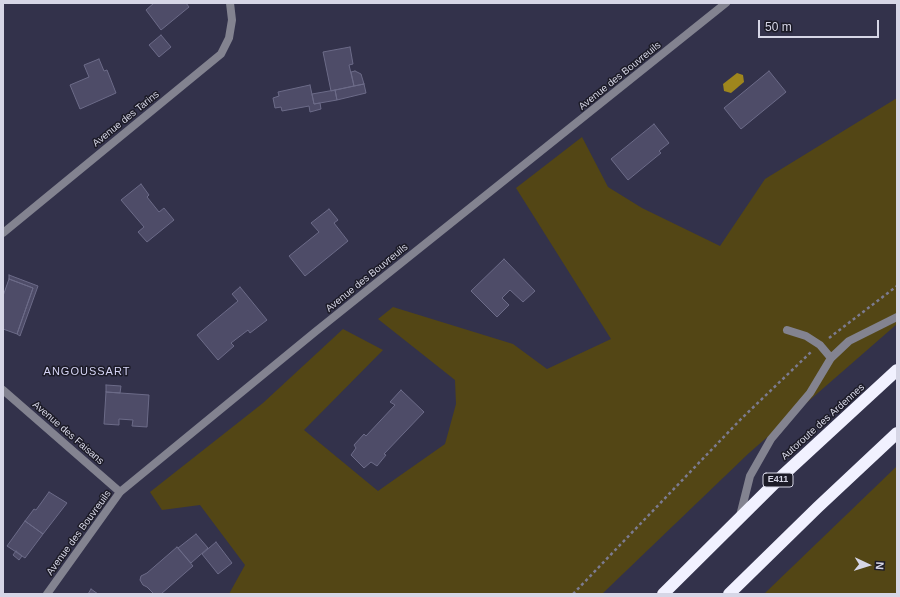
<!DOCTYPE html>
<html>
<head>
<meta charset="utf-8">
<style>
	body { margin:0 }
	#map { position:relative; width:900px; height:597px; overflow:hidden; background:#33324b; font-family:Arial,sans-serif }
	canvas { display:block }
	.frame { position:absolute; inset:0; border:4px solid #d6d6e6; pointer-events:none }
	.north { position:absolute; left:848px; top:545px; width:40px; height:40px; -webkit-text-stroke:3px #1c1b27; paint-order:stroke; rotate:94deg; font-size:11px; font-weight:700; line-height:16px; text-align:center; color:#d6d6e6 }
	.north::after { content:''; display:block; margin:auto; width:14px; height:18px; background:#d6d6e6; clip-path:polygon(50% 0,100% 100%,50% 72%,0 100%) }
	.scale { position:absolute; left:758px; top:20px; width:121px; height:18px; box-sizing:border-box; border:2px solid #d6d6e6; border-top:0; padding-left:5px; font-size:12px; line-height:14px; white-space:nowrap; color:#d6d6e6; -webkit-text-stroke:3px #1c1b27; paint-order:stroke }
</style>
</head>
<body>
<div id="map">
<canvas width="900" height="597"></canvas>
<div class="frame"></div>
<div class="north">N</div>
<div class="scale">50 m</div>
</div>
<script>
const ctx = document.querySelector('canvas').getContext('2d');
ctx.lineJoin = 'round';
function fillPath(path, color) { ctx.fillStyle = color; ctx.fill(path, 'evenodd'); }
const toPath = rows => new Path2D(rows.map(r => 'M' + r).join(''));
function stroke(path, color, width, dash) { ctx.strokeStyle = color; ctx.lineWidth = width; ctx.lineCap = dash ? 'butt' : 'round'; ctx.setLineDash(dash || []); ctx.stroke(path); }
function label(font, color, halo, rows, align = 'center') {
  ctx.font = font + ' Arial,sans-serif'; ctx.lineWidth = 3; ctx.setLineDash([]); ctx.textBaseline = 'middle'; ctx.strokeStyle = halo; ctx.fillStyle = color; for (const [text, x, y, turn = 0] of rows) {
    ctx.save(); ctx.translate(x, y); ctx.rotate((+turn || 0) * Math.PI / 180); ctx.textAlign = isNaN(turn) ? turn : align; if (halo) ctx.strokeText(text, 0, 0); ctx.fillText(text, 0, 0); ctx.restore();
  }
}
fillPath(toPath([
	[897,98,897,324,749,453,602,594,229,594,245,565,200,505,162,510,150,492,263,403,343,329,383,350,304,430,378,491,445,444,456,404,455,380,378,319,393,307,513,344,547,369,611,339,516,188,582,137,608,187,642,208,720,246,765,179],
	[897,466,897,594,764,594]
]), '#534615');
fillPath(toPath([
	[737,73,743,75,744,82,731,93,724,91,723,84]
]), '#9f861d');
const building = toPath([
	[154,3,186,3,189,7,161,30,146,10,154,3],
	[161,35,171,47,159,57,149,45,161,35],
	[350,47,353,64,349,65,354,86,331,91,323,52,350,47],
	[99,59,104,71,107,70,116,93,80,109,70,85,89,77,84,65,99,59],
	[355,71,361,74,364,84,354,86,351,72,355,71],
	[769,71,786,92,741,129,724,108,769,71],
	[364,84,366,93,337,100,335,90,364,84],
	[310,85,314,104,320,103,321,109,310,112,309,106,282,111,281,107,275,108,273,98,279,96,278,92,310,85],
	[335,90,337,100,314,104,312,94,335,90],
	[654,124,669,143,659,151,661,153,628,180,611,159,654,124],
	[141,184,149,195,147,197,159,212,164,208,174,220,147,242,138,232,144,227,121,200,141,184],
	[329,209,338,220,334,223,348,241,305,276,289,256,319,232,311,223,329,209],
	[504,259,535,291,523,302,510,290,502,298,509,305,497,317,471,291,504,259],
	[9,275,38,286,20,336,17,334,33,288,9,279,9,275],
	[9,279,33,288,17,334,3,329,3,296,9,279],
	[240,287,267,320,250,333,248,330,231,343,234,346,218,360,197,335,238,301,232,294,240,287],
	[106,385,121,386,120,393,106,392,106,385],
	[401,390,424,412,384,454,386,455,377,466,371,462,364,468,351,455,356,448,354,445,364,434,366,436,395,405,390,402,401,390],
	[106,392,149,395,147,427,132,426,133,420,119,419,119,425,104,424,106,392],
	[49,492,67,503,43,534,25,521,34,509,36,510,49,492],
	[25,521,43,534,25,558,7,546,25,521],
	[196,534,208,548,191,563,178,548,196,534],
	[216,542,232,563,218,574,202,554,216,542],
	[177,547,193,566,161,594,154,594,147,587,143,585,140,580,141,576,147,573,177,547],
	[16,551,22,556,19,560,13,555,16,551],
	[91,589,98,594,88,594,91,589]
]);
fillPath(building, '#4e4c68');
stroke(building, '#6c6b88', 1);
stroke(toPath([
	[829,338,897,286],
	[573,594,741,419,811,352]
]), '#7c7b90', 2.5, [3, 3]);
stroke(toPath([
	[787,330,806,336,820,345,831,358],
	[740,516,750,476,771,439,810,393,831,358,849,341,897,317]
]), '#838390', 8);
stroke(toPath([
	[3,233,221,54,229,38,232,20,230,3],
	[3,390,120,492],
	[47,594,120,492,315,332,726,3]
]), '#838390', 8);
stroke(toPath([
	[663,594,782,476,897,370],
	[729,594,818,507,897,433]
]), '#f1f1ff', 12);
for (const [x, y, w] of [
	[778,480,30]
]) { const box = new Path2D(); box.roundRect(x - w / 2, y - 7, w, 14, 3); ctx.fillStyle = '#1c1b27'; ctx.fill(box); stroke(box, '#d6d6e6', 1); }
label('bold 9px', '#d6d6e6', null, [
	["E411",778,480]
]);
label('10px', '#d6d6e6', '#1c1b27', [
	["Avenue des Bouvreuils",620,76,-39],
	["Avenue des Tarins",126,119,-39],
	["Avenue des Bouvreuils",367,278,-39],
	["Autoroute des Ardennes",823,422,-42],
	["Avenue des Faisans",68,433,41],
	["Avenue des Bouvreuils",79,533,-54]
]);
ctx.letterSpacing = '1px';
label('11px', '#d5d4f5', '#1c1b27', [
	["ANGOUSSART",87,372]
]);
ctx.letterSpacing = '0px';
</script>
</body>
</html>
